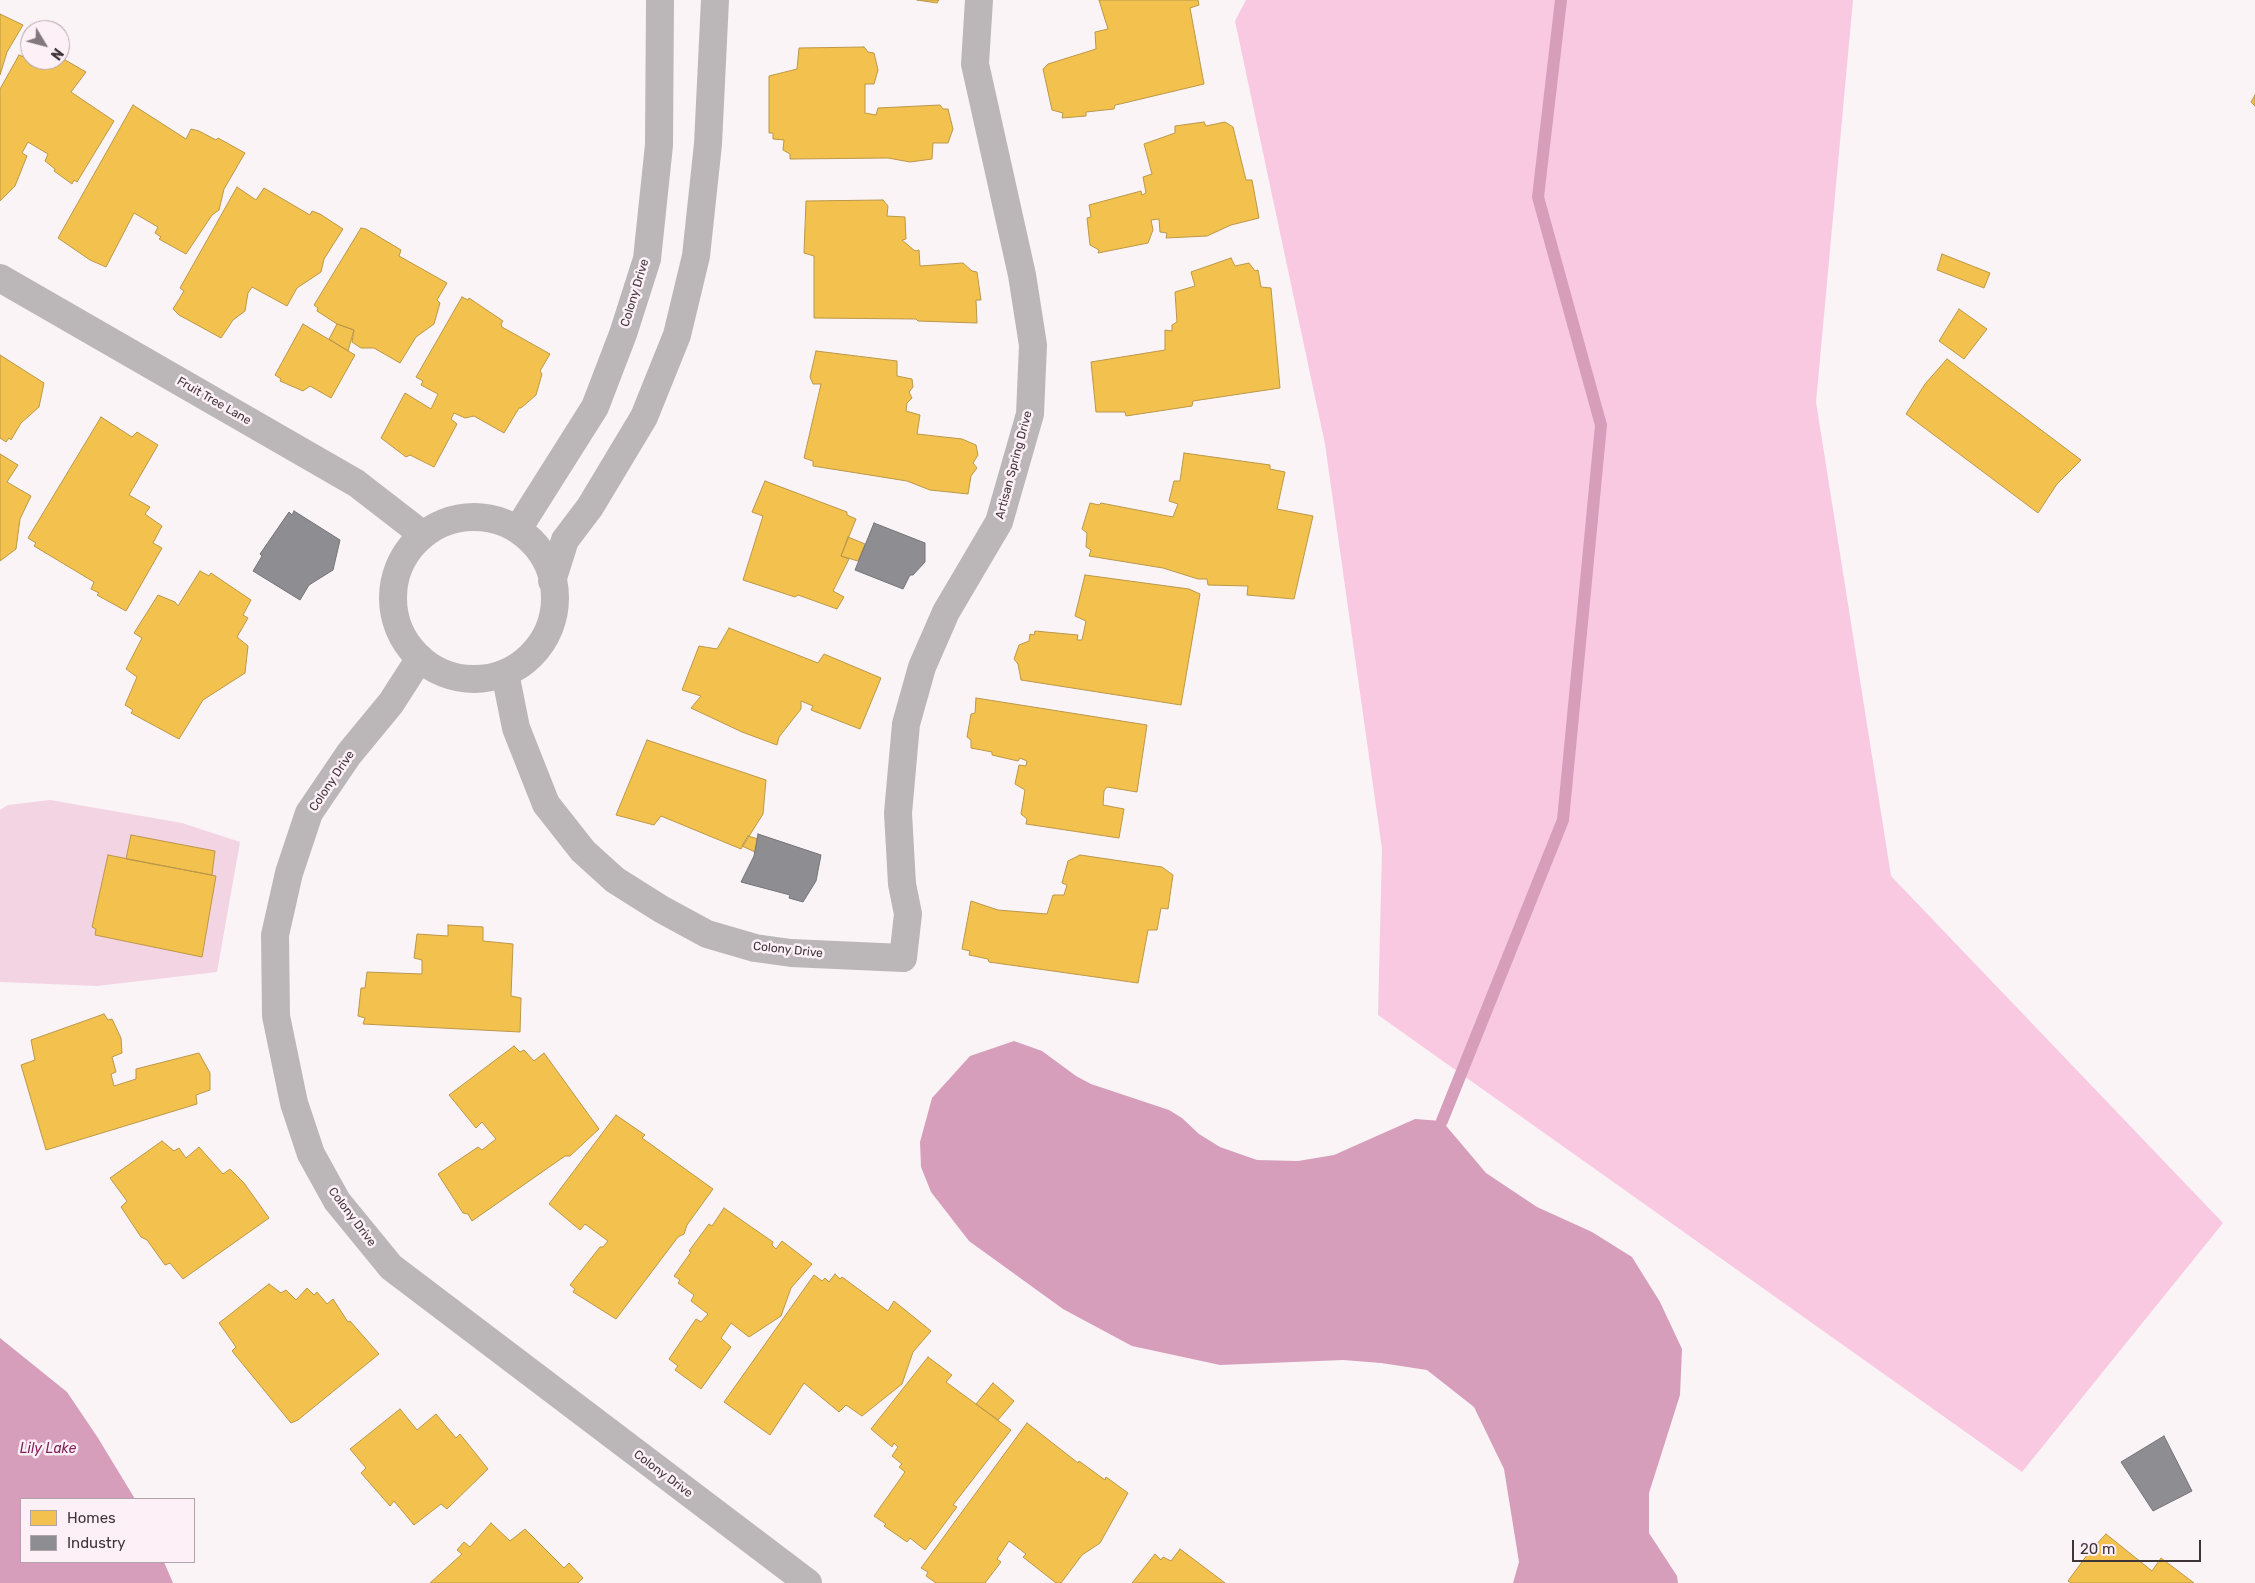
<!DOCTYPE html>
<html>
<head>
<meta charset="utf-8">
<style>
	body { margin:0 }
	#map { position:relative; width:2255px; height:1583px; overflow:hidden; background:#faf4f7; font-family:Rubik,sans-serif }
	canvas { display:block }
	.legend { position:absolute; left:20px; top:1498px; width:175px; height:65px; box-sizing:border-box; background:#fef0f7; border:1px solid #b1a5ab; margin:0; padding:6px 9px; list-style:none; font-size:15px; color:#3e3539 }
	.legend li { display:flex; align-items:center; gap:10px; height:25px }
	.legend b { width:25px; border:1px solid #b1a5ab }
	.north { position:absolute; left:20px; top:20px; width:50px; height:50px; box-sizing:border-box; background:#fef0f7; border:1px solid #b1a5ab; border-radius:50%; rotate:127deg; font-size:14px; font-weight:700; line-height:20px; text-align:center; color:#3e3539 }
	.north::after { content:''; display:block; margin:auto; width:18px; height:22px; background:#80787c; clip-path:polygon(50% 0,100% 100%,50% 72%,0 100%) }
	.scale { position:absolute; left:2072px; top:1540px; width:129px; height:22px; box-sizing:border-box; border:2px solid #3e3539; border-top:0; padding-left:6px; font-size:15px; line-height:18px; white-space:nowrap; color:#3e3539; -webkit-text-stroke:4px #fef0f7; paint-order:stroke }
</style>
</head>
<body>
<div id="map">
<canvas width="2255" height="1583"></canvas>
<ul class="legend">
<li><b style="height:14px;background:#f2c14e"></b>Homes</li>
<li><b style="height:14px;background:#8d8d92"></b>Industry</li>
</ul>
<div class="north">N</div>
<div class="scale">20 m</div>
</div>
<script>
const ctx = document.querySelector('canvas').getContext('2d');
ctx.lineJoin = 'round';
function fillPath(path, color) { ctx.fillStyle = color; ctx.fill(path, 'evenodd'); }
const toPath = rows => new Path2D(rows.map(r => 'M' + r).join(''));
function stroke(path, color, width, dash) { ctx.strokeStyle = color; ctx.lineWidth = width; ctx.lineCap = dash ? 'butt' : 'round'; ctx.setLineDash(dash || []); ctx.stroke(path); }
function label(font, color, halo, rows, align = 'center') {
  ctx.font = font + ' Rubik,sans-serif'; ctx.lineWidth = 5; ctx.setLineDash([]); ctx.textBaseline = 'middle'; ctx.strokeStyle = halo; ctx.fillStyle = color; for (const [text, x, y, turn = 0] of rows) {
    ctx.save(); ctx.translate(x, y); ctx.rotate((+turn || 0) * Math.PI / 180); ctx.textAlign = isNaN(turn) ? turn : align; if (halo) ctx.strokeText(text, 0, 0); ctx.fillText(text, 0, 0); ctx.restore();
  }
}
fillPath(toPath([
	[50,800,182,823,240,842,217,972,97,986,0,982,0,810,8,805]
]), '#f3d4e3');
fillPath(toPath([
	[1246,0,1853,0,1816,402,1891,876,2223,1223,2022,1472,1378,1015,1382,849,1325,444,1235,21]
]), '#f8c9e0');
fillPath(toPath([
	[1014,1041,1042,1051,1076,1076,1091,1084,1169,1110,1182,1118,1199,1134,1220,1147,1257,1160,1298,1161,1334,1155,1415,1119,1442,1121,1486,1173,1537,1207,1592,1232,1632,1257,1660,1302,1682,1349,1680,1395,1649,1493,1649,1533,1677,1576,1678,1583,1513,1583,1519,1562,1504,1469,1474,1407,1427,1370,1381,1363,1343,1360,1220,1365,1132,1346,1063,1309,969,1241,931,1192,921,1167,920,1142,932,1098,970,1056],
	[0,1338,67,1392,98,1438,135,1499,21,1499,21,1562,164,1562,173,1583,0,1583]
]), '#d69ebb');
const homes = toPath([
	[917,0,939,0,937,3,917,0],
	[1099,0,1198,0,1199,5,1190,8,1204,84,1120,104,1115,105,1114,109,1086,112,1086,116,1062,118,1063,113,1052,110,1043,69,1048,64,1096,49,1095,32,1108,29,1099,0],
	[0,14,23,25,7,52,0,75,0,14],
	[864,47,868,52,874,53,878,70,874,84,865,84,865,113,876,115,878,108,940,105,943,109,948,109,953,129,948,143,933,143,932,159,910,162,888,158,790,159,790,154,783,150,784,140,773,139,773,133,769,133,769,76,797,69,799,48,864,47],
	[19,55,36,62,37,60,60,60,60,57,86,72,71,92,114,121,77,182,74,180,72,184,54,171,55,169,45,161,48,154,28,142,22,153,27,156,15,186,0,201,0,89,19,55],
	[2255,95,2255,106,2251,102,2255,95],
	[133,105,186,139,191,129,199,131,216,140,218,138,245,153,224,189,219,210,212,215,186,254,159,239,161,237,155,233,158,227,134,213,106,267,90,260,58,238,133,105],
	[1204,122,1206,126,1225,122,1233,127,1246,180,1252,180,1259,218,1231,225,1207,236,1166,238,1167,233,1160,232,1159,219,1151,220,1153,230,1148,243,1098,253,1099,250,1090,245,1087,218,1091,217,1089,205,1141,191,1142,195,1146,193,1143,177,1152,174,1144,144,1175,133,1175,126,1204,122],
	[237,187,256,200,264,188,310,215,312,211,320,214,343,229,324,259,321,272,297,288,287,306,252,287,248,293,245,311,233,320,221,338,179,315,173,309,184,291,180,288,237,187],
	[883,200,888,206,887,216,905,217,906,239,902,240,915,251,919,250,920,266,963,263,972,271,977,272,981,300,976,300,977,323,918,321,916,319,814,318,814,256,804,253,806,201,883,200],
	[361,228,366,229,401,250,399,256,447,283,437,300,440,303,434,324,416,337,400,363,374,348,361,348,352,342,354,330,337,324,317,311,318,308,314,305,361,228],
	[1942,254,1990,273,1984,288,1937,270,1942,254],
	[1231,258,1235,266,1249,263,1255,271,1258,270,1261,287,1271,288,1280,388,1193,401,1192,406,1126,416,1125,412,1096,412,1091,362,1165,350,1165,330,1172,331,1172,325,1177,322,1175,292,1195,286,1191,272,1231,258],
	[462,297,468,300,469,298,503,321,501,324,502,327,550,354,540,371,542,374,536,395,521,408,519,408,504,433,474,416,465,418,454,413,451,419,457,424,434,467,410,455,406,457,381,438,405,393,431,409,438,394,421,385,423,381,416,377,462,297],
	[1959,309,1987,329,1964,359,1939,341,1959,309],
	[303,324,355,355,331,398,310,386,303,391,280,381,281,379,275,375,303,324],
	[337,324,354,330,348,351,329,339,337,324],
	[816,351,897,361,897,376,912,379,913,387,909,392,912,398,907,403,906,411,920,415,917,434,962,439,976,445,978,455,973,463,977,468,971,476,968,494,930,490,907,481,813,466,813,461,804,458,821,384,813,384,810,377,816,351],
	[0,355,44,383,39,407,21,423,11,440,9,438,6,442,0,438,0,355],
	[1947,359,2081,460,2057,484,2038,513,1906,414,1925,384,1947,359],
	[101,417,132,437,137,432,158,445,129,495,150,507,145,514,162,526,153,543,162,548,126,611,97,595,99,593,91,589,94,582,34,546,36,543,28,538,101,417],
	[1184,453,1270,465,1270,469,1285,472,1277,509,1313,516,1294,599,1247,595,1248,586,1208,585,1207,579,1198,579,1163,568,1089,556,1091,550,1086,547,1087,533,1082,529,1090,503,1099,505,1101,503,1173,517,1178,504,1169,501,1174,481,1180,481,1184,453],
	[0,454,18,465,7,482,31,496,20,519,16,549,0,561,0,454],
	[765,481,847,512,847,515,856,519,841,556,849,559,833,591,844,597,837,609,798,595,795,597,743,580,763,516,752,512,765,481],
	[848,537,865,544,858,561,841,556,848,537],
	[200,571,209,576,211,573,251,600,243,615,248,618,237,637,248,646,245,673,203,700,179,739,131,713,133,710,125,705,137,677,126,669,142,638,134,633,158,595,175,602,178,606,200,571],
	[1085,575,1189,589,1200,594,1181,705,1021,680,1018,664,1014,659,1019,645,1029,641,1030,634,1034,635,1035,631,1078,635,1077,640,1082,640,1086,621,1075,616,1085,575],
	[729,628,818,663,824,654,881,678,860,729,811,710,813,706,801,701,801,709,779,737,777,745,742,732,691,708,701,696,682,690,699,646,717,649,729,628],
	[976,698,1147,725,1137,792,1107,787,1104,791,1103,805,1124,809,1119,838,1026,824,1027,819,1021,814,1025,790,1015,784,1019,765,1026,766,1027,761,1020,758,1018,761,992,755,992,752,971,748,971,740,967,737,971,714,975,713,976,698],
	[647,740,766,780,763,814,741,849,661,816,654,825,616,815,647,740],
	[131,835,215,851,212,875,126,859,131,835],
	[748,836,758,839,755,852,742,846,748,836],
	[108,855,216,876,202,957,95,935,96,929,92,927,108,855],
	[1080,855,1162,867,1173,875,1168,909,1161,908,1157,930,1148,930,1138,983,989,962,988,959,969,955,970,951,962,949,971,901,998,910,1047,914,1053,895,1064,895,1067,885,1062,883,1068,861,1080,855],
	[448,925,483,927,483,941,513,944,511,996,521,998,520,1032,363,1024,365,1018,358,1016,361,988,365,988,367,972,422,974,422,960,414,958,417,934,448,936,448,925],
	[104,1014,108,1020,112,1019,121,1038,122,1053,112,1057,116,1072,111,1074,114,1086,136,1079,136,1069,199,1053,210,1073,210,1090,196,1095,197,1104,46,1150,21,1065,35,1060,31,1040,104,1014],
	[514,1046,520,1052,524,1050,534,1061,544,1053,599,1129,570,1156,565,1156,472,1221,468,1214,463,1213,438,1174,478,1147,482,1150,496,1139,482,1122,476,1128,449,1095,514,1046],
	[616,1115,645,1135,642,1138,713,1189,687,1225,684,1234,678,1237,616,1319,573,1292,575,1289,570,1285,600,1247,603,1247,608,1241,585,1224,580,1230,549,1204,616,1115],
	[162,1141,174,1151,179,1148,186,1158,199,1147,223,1174,230,1169,244,1183,269,1218,183,1279,170,1263,165,1265,147,1240,141,1237,121,1207,127,1201,110,1178,162,1141],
	[724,1208,773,1242,772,1245,776,1249,782,1241,812,1264,791,1288,781,1316,749,1337,731,1323,721,1338,731,1347,701,1389,675,1370,678,1366,669,1359,696,1319,701,1322,708,1314,691,1301,694,1295,678,1283,680,1280,674,1276,691,1252,689,1251,709,1224,712,1226,724,1208],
	[835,1274,840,1279,842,1277,888,1311,894,1301,931,1331,913,1352,902,1384,862,1416,846,1405,839,1412,804,1383,770,1435,724,1402,814,1275,822,1281,825,1278,829,1282,835,1274],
	[269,1284,281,1293,286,1290,296,1300,307,1288,314,1295,317,1292,327,1304,333,1299,348,1322,350,1321,379,1354,298,1420,291,1423,232,1351,236,1347,219,1323,269,1284],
	[928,1357,952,1375,946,1382,1011,1430,953,1505,957,1507,925,1550,910,1538,907,1542,884,1526,886,1524,874,1516,905,1472,899,1467,902,1464,892,1456,898,1447,894,1443,892,1447,871,1429,928,1357],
	[993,1383,1014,1401,998,1420,976,1404,993,1383],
	[400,1409,417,1430,436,1414,456,1438,460,1434,488,1469,447,1509,441,1504,414,1525,394,1501,390,1506,361,1473,366,1468,350,1449,400,1409],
	[1027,1423,1078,1463,1079,1461,1105,1480,1106,1477,1128,1493,1100,1543,1082,1555,1061,1583,1056,1583,1023,1557,1026,1554,1009,1541,997,1559,1001,1562,985,1583,936,1583,926,1576,928,1572,921,1568,1027,1423],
	[491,1523,510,1541,525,1529,564,1568,569,1563,583,1578,578,1583,430,1583,462,1554,457,1550,464,1542,470,1547,491,1523],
	[2106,1534,2152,1571,2161,1558,2194,1583,2071,1583,2068,1581,2090,1551,2106,1534],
	[1180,1549,1225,1583,1132,1583,1155,1554,1161,1560,1163,1557,1171,1561,1180,1549]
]);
fillPath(homes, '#f2c14e');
stroke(homes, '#bc9748', 1);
const industry = toPath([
	[294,511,340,540,333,570,309,585,300,600,253,571,262,556,260,554,289,512,292,515,294,511],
	[874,523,925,543,925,562,913,575,910,575,903,589,855,570,874,523],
	[758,834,821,855,816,881,803,902,789,898,790,895,741,882,754,856,758,834],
	[2164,1436,2192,1491,2153,1511,2121,1462,2164,1436]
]);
fillPath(industry, '#8d8d92');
stroke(industry, '#757377', 1);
stroke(toPath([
	[1442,1121,1563,820,1601,425,1538,197,1561,0]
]), '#d69ebb', 12);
stroke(toPath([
	[0,278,356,483,422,534],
	'393 598a81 81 0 1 1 162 0a81 81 0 1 1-162 0Z',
	[518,529,595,407,623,334,647,259,659,145,660,0],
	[552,581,565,540,590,507,644,417,677,335,696,256,708,144,715,0],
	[420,658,391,703,349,754,309,813,289,873,275,935,276,1016,294,1103,311,1154,337,1201,391,1267,808,1583],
	[505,673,516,728,546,804,583,851,615,880,661,909,707,934,755,948,791,953,903,958,908,914,902,884,898,813,906,724,922,667,946,612,999,522,1030,414,1033,345,1022,275,975,64,979,0]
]), '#bbb7b9', 28);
label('12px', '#3e3539', '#fef0f7', [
	["Colony Drive",635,293,-73],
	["Fruit Tree Lane",214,401,30],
	["Artisan Spring Drive",1014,465,-75],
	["Colony Drive",332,781,-56],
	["Colony Drive",788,950,6],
	["Colony Drive",352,1217,53],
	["Colony Drive",663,1474,37]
]);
label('italic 14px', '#7f235a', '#fef0f7', [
	["Lily Lake",48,1449]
]);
</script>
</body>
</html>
